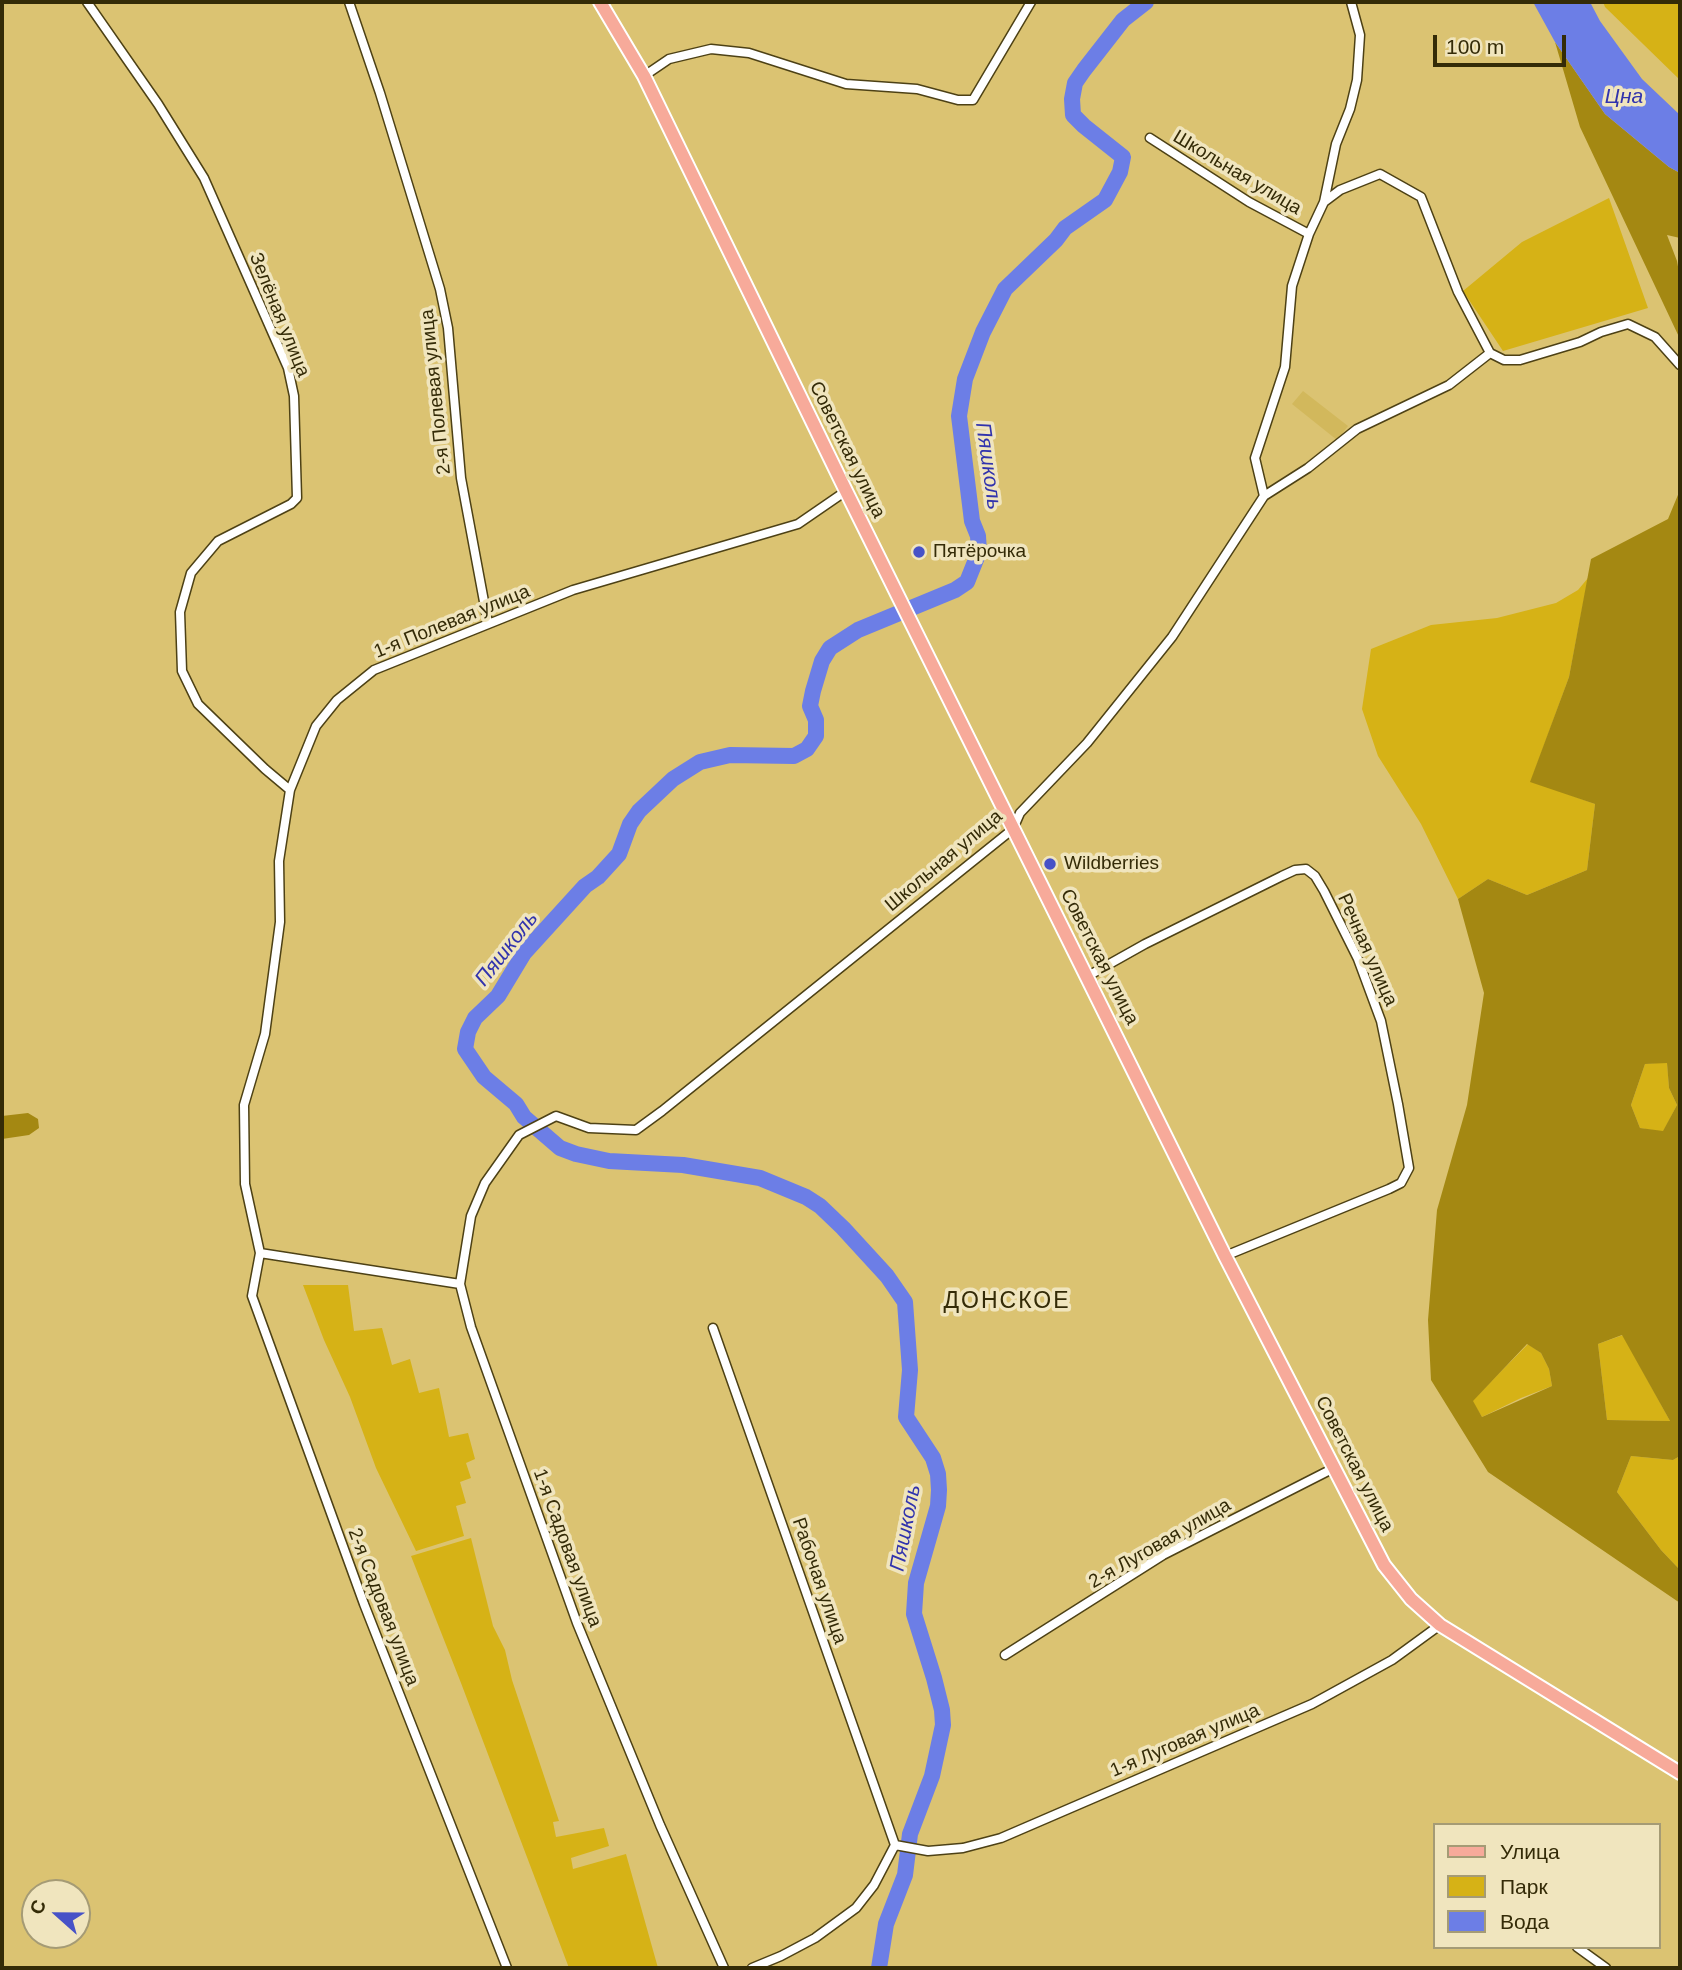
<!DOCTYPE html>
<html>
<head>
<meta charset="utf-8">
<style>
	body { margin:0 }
	#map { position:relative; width:1682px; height:1970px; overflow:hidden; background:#dbc372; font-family:Arial,sans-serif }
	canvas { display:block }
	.frame { position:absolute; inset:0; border:4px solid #342b07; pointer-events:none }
	.legend { position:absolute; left:1433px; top:1823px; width:228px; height:126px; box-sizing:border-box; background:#f0e5be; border:2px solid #a59b75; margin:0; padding:9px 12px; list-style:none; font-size:21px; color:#342b07 }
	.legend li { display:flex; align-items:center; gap:14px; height:35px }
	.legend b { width:35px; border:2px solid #a59b75 }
	.north { position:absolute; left:21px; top:1879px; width:70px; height:70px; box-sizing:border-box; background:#f0e5be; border:2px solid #a59b75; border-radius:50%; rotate:291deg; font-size:19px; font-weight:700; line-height:28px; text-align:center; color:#342b07 }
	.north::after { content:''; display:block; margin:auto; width:24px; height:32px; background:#4752c7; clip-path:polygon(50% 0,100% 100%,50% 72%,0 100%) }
	.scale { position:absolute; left:1433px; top:35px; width:133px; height:32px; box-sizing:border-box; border:4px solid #342b07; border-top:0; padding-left:9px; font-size:21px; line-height:24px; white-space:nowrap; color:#342b07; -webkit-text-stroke:5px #f0e5be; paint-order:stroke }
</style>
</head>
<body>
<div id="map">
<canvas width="1682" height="1970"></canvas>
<div class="frame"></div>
<ul class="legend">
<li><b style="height:9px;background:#f7aa9a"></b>Улица</li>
<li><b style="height:19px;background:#d6b216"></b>Парк</li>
<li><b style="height:19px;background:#6c7ee6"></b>Вода</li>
</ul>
<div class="north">С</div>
<div class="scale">100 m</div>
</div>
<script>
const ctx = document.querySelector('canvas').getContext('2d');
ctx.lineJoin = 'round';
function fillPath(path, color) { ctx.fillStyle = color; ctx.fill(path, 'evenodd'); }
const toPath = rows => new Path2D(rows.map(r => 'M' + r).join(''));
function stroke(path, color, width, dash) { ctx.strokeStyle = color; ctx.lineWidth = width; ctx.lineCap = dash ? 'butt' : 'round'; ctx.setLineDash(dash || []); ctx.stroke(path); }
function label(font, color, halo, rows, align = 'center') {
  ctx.font = font + ' Arial,sans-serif'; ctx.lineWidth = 7; ctx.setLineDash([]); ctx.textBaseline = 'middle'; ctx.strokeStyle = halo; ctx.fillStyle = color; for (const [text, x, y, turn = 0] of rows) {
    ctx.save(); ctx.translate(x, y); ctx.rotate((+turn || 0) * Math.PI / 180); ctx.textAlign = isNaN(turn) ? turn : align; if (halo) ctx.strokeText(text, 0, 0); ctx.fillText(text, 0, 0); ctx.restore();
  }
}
fillPath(toPath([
	[1303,391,1348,426,1337,440,1292,404]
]), '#d2b85c');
fillPath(toPath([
	[1603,2,1680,2,1680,80,1605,7],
	[1609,198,1648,308,1503,351,1463,291,1522,242],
	[1588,578,1569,677,1531,781,1595,804,1587,870,1527,895,1488,879,1458,899,1421,824,1378,756,1362,709,1371,649,1431,625,1497,618,1556,603,1578,590],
	[1667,1062,1669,1088,1677,1105,1663,1132,1640,1128,1631,1105,1645,1064],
	[303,1285,348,1285,354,1331,382,1328,392,1365,410,1359,419,1393,439,1388,449,1437,468,1433,475,1459,466,1463,471,1478,460,1482,466,1503,456,1506,464,1536,416,1551,376,1468,350,1397,324,1340],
	[1623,1335,1670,1421,1607,1420,1598,1344],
	[1528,1344,1541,1353,1549,1369,1552,1386,1521,1398,1482,1417,1472,1401],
	[1631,1456,1673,1460,1680,1456,1680,1570,1661,1550,1617,1492],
	[471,1538,493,1626,505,1650,512,1680,559,1821,553,1822,556,1837,604,1828,609,1846,571,1858,573,1869,626,1854,658,1968,569,1968,461,1683,411,1556]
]), '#d6b216');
fillPath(toPath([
	[1555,42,1605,114,1669,167,1680,173,1680,238,1667,235,1677,261,1680,278,1680,339,1580,127],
	[1680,490,1680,1456,1673,1460,1631,1456,1617,1492,1661,1550,1680,1570,1680,1603,1488,1472,1431,1380,1428,1320,1437,1210,1467,1105,1484,993,1458,899,1488,879,1527,895,1587,870,1595,804,1530,782,1569,677,1591,559,1668,519],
	[1667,1063,1669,1088,1677,1105,1663,1131,1640,1128,1631,1105,1645,1064],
	[1622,1335,1670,1421,1607,1420,1598,1344],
	[1527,1344,1541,1353,1549,1369,1552,1386,1482,1417,1473,1401],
	[28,1113,38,1119,39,1128,29,1135,2,1139,2,1116]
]), '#a48812');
fillPath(toPath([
	[1533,2,1590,2,1600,21,1642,79,1680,115,1680,173,1669,167,1605,114,1555,42]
]), '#6c7ee6');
stroke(toPath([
	[879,1968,886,1924,905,1875,910,1834,932,1776,943,1725,942,1710,934,1678,914,1614,916,1583,938,1506,939,1490,938,1474,933,1458,906,1417,910,1370,905,1302,887,1276,843,1228,820,1206,806,1197,760,1178,683,1165,609,1161,576,1154,560,1148,524,1117,516,1104,484,1077,465,1049,468,1032,475,1018,498,996,524,953,585,886,598,877,619,854,630,824,639,811,673,779,700,762,730,755,794,756,807,749,816,736,816,720,810,706,813,691,822,661,830,648,858,630,955,590,967,582,979,552,978,536,972,521,959,416,965,379,983,332,1005,289,1056,240,1065,228,1105,200,1120,172,1123,157,1084,126,1073,115,1072,99,1075,83,1084,70,1123,20,1146,2]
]), '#6c7ee6', 16);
const minor = toPath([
	[87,2,158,104,204,178,288,368,294,396,297,498,291,504,218,541,191,573,180,612,182,671,198,704,265,769,290,790],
	[349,2,380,93,440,289,448,328,461,478,488,623],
	[644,76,669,59,711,49,749,53,846,84,917,89,958,100,973,100,1031,2],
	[1150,138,1249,202,1309,234],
	[1490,353,1504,360,1520,360,1580,342,1601,332,1628,324,1655,337,1680,365],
	[1264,496,1308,468,1357,429,1449,385,1490,353,1458,292,1421,197,1380,174,1340,190,1324,202],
	[1088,976,1145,944,1282,876,1295,870,1306,869,1315,876,1324,891,1358,959,1381,1021,1398,1104,1409,1168,1401,1183,1389,1189,1225,1256],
	[260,1253,460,1284],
	[713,1328,895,1845],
	[1005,1655,1163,1555,1334,1468],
	[895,1845,928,1851,963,1848,1001,1838,1312,1704,1392,1660,1440,1625],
	[1577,1947,1606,1968],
	[507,1968,364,1604,252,1296,260,1253,245,1184,244,1105,265,1034,280,922,279,861,290,790,316,726,337,700,374,670,573,590,798,524,846,491],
	[724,1968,660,1825,577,1623,471,1327,460,1284,471,1216,485,1183,519,1135,556,1116,589,1128,636,1130,662,1111,1013,829,1020,813,1087,743,1172,637,1264,496,1255,458,1285,367,1292,286,1309,234,1324,202,1336,144,1350,109,1357,80,1360,35,1351,2],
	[752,1968,781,1956,815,1938,856,1908,874,1885,895,1845]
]);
const primary = toPath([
	[600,2,644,76,846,491,1225,1256,1384,1565,1411,1599,1440,1625,1680,1773]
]);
stroke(minor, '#4d4115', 11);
stroke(primary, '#fff', 16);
stroke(minor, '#fff', 8);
stroke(primary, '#f7aa9a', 12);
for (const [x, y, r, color] of [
	[919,552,7,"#4752c7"],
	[1050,864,7,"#4752c7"]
]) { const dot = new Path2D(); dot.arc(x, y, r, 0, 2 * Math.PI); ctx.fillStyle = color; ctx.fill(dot); stroke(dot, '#f0e5be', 2.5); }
label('19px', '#342b07', '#f0e5be', [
	["Школьная улица",1237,173,31],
	["Зелёная улица",279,315,68],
	["2-я Полевая улица",436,392,-96],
	["Советская улица",847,450,64],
	["1-я Полевая улица",452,622,-22],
	["Школьная улица",944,861,-40],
	["Речная улица",1367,950,66],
	["Советская улица",1099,957,63],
	["Советская улица",1354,1464,63],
	["2-я Луговая улица",1160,1544,-30],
	["1-я Садовая улица",567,1548,70],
	["Рабочая улица",819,1581,71],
	["2-я Садовая улица",383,1607,69],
	["1-я Луговая улица",1185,1741,-23]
]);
label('19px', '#342b07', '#f0e5be', [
	["Пятёрочка",933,552],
	["Wildberries",1064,864]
], 'left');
label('italic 21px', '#3133ad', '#f0e5be', [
	["Цна",1624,97],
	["Пяшколь",988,466,82],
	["Пяшколь",507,949,-52],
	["Пяшколь",906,1528,-79]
]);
ctx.letterSpacing = '2px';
label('23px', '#342b07', '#f0e5be', [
	["ДОНСКОЕ",1007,1302]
]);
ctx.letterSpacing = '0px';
</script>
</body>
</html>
